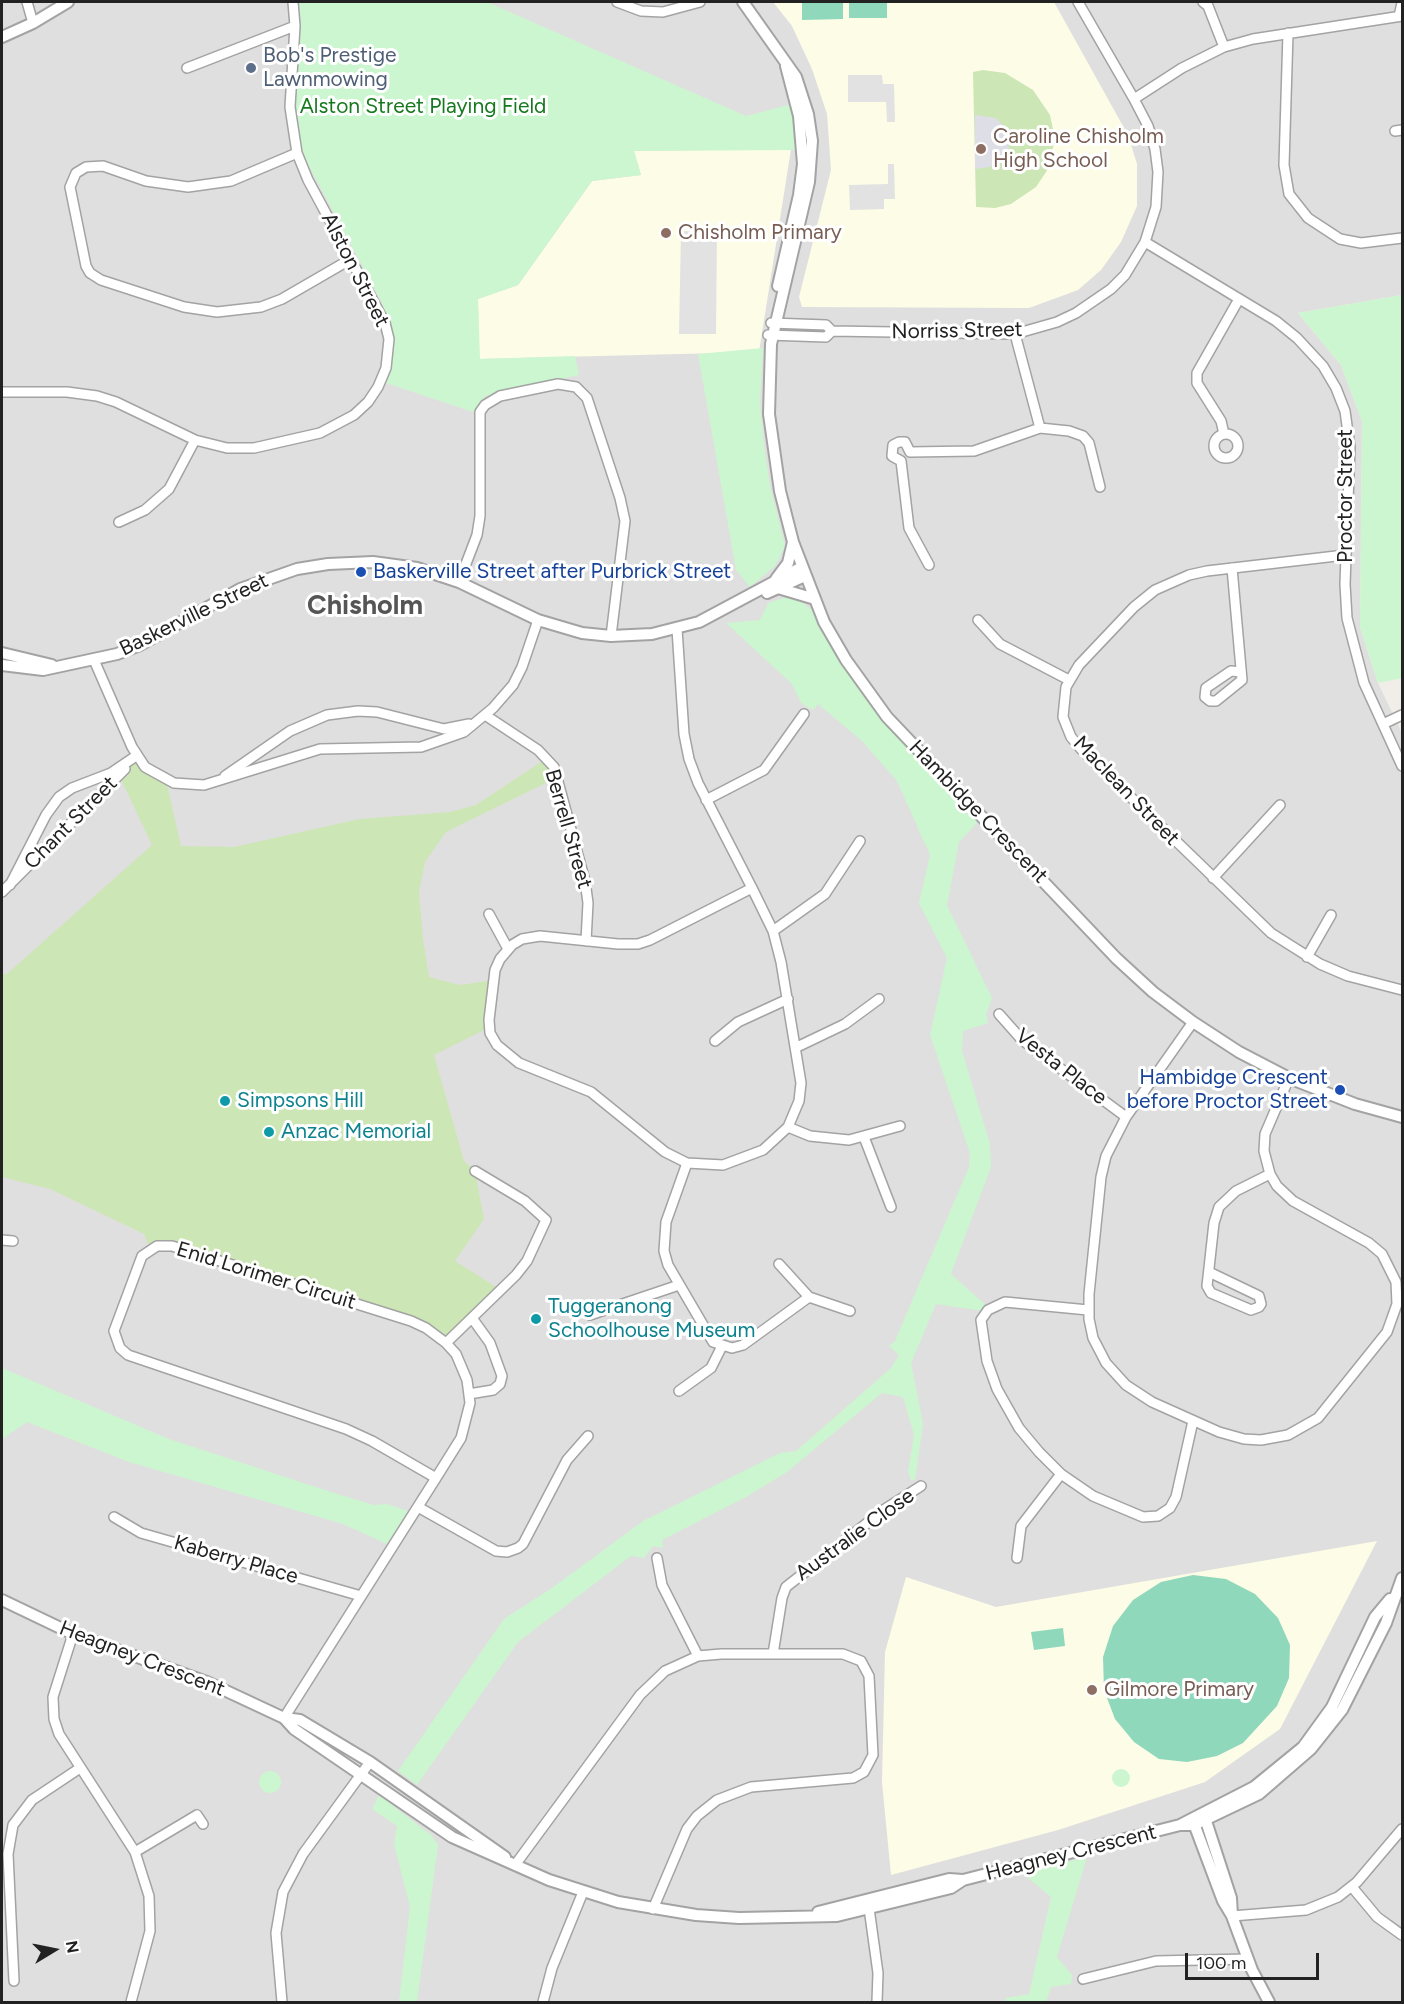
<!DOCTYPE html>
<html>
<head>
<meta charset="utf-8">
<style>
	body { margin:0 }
	#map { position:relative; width:1404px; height:2004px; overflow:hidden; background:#f1eee9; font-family:Figtree,sans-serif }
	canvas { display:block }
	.frame { position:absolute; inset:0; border:3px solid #222; pointer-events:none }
	.north { position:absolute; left:24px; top:1920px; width:60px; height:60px; -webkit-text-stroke:4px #fff; paint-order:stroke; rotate:80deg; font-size:16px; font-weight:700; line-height:24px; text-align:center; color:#222 }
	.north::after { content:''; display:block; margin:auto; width:21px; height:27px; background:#222; clip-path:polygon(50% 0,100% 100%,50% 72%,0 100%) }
	.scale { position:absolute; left:1185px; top:1953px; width:134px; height:27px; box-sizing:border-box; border:3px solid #222; border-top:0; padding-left:8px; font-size:18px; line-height:21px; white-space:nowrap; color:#222; -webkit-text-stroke:4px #fff; paint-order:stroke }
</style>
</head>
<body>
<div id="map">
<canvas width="1404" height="2004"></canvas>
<div class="frame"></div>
<div class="north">N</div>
<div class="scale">100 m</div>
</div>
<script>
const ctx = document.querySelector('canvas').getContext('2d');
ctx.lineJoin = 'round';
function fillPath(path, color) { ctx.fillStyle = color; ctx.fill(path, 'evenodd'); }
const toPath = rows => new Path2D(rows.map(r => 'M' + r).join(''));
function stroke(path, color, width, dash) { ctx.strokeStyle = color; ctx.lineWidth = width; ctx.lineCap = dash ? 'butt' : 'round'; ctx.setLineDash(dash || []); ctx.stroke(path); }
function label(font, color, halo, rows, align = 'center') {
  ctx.font = font + ' Figtree,sans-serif'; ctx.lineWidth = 6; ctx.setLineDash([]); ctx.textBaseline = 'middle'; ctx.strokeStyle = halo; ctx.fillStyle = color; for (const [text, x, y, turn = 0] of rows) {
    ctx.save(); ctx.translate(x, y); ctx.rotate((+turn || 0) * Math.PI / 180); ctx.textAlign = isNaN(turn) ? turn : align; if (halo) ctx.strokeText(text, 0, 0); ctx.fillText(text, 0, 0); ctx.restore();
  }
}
fillPath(toPath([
	[2,2,1402,2,1402,295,1298,313,1341,365,1362,421,1360,627,1378,683,1402,733,1402,2002,2,2002]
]), '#e0dfdf');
fillPath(toPath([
	[773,2,1054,2,1128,135,1137,164,1137,206,1121,242,1101,270,1078,290,1029,308,802,307,799,297,831,170,827,114,812,69,792,26],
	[791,149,759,352,479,359,478,299,518,285,592,181,641,175,634,151],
	[1377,1541,1280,1729,1205,1782,1058,1830,891,1875,882,1782,885,1652,906,1577,996,1607]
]), '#fdfde7');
fillPath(toPath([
	[983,70,1005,73,1033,90,1050,115,1055,139,1048,169,1036,187,1011,204,995,208,976,207,973,72],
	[136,756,166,780,181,846,234,847,359,819,450,812,476,805,547,758,558,777,446,832,425,862,419,892,423,939,429,977,460,985,494,980,490,1027,434,1055,464,1161,475,1171,484,1219,455,1261,501,1290,446,1343,426,1328,172,1246,150,1249,144,1234,50,1189,2,1177,2,974,7,974,152,845,119,775]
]), '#cde6b5');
fillPath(toPath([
	[299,2,487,2,746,116,792,104,798,150,634,151,641,175,592,181,518,285,478,299,480,359,575,356,579,375,485,396,473,412,386,383,394,352,391,327,382,303,303,155,299,140,295,111,301,25],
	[1402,295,1402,678,1378,683,1360,627,1362,421,1341,365,1298,313],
	[763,348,760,402,764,445,770,486,785,546,775,566,750,587,736,570,698,354],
	[787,597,798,599,813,611,845,669,878,713,978,822,959,842,947,905,992,998,986,1015,988,1023,963,1031,962,1051,990,1144,991,1167,951,1274,988,1307,983,1311,936,1304,911,1363,923,1424,915,1480,911,1480,908,1472,914,1435,903,1397,882,1393,787,1472,746,1497,662,1540,663,1548,653,1546,644,1558,631,1556,518,1642,417,1785,398,1771,504,1619,552,1588,643,1521,780,1453,796,1451,891,1368,899,1355,889,1346,895,1341,969,1167,970,1153,930,1035,947,958,919,903,930,855,897,781,862,741,818,704,813,710,801,703,792,684,726,623,760,620,768,603],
	[2,1368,169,1439,334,1493,374,1505,387,1504,408,1511,387,1544,343,1524,129,1462,27,1422,2,1439],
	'1112 1778a9 9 0 1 1 18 0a9 9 0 1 1-18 0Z',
	'259 1782a11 11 0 1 1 22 0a11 11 0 1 1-22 0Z',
	[379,1795,431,1835,438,1845,417,2002,399,2002,410,1907,394,1844,397,1826,372,1809],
	[1087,1857,1057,1957,1072,1975,1071,1984,1051,1987,1046,2002,1006,2002,1006,1998,1029,1994,1051,1897,1022,1873]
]), '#ccf6cf');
fillPath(toPath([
	[802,2,843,2,843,19,802,20],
	[849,2,887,2,887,18,849,18],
	[1193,1575,1226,1579,1255,1594,1278,1618,1290,1645,1289,1678,1277,1706,1243,1743,1217,1756,1187,1762,1159,1759,1134,1742,1115,1719,1104,1690,1103,1657,1113,1626,1133,1600,1161,1582],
	[1063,1628,1065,1646,1034,1650,1031,1632]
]), '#8fd8bc');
fillPath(toPath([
	[848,75,882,75,883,84,894,84,895,122,887,122,886,102,848,102],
	[888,164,894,164,895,199,884,199,884,209,850,210,849,185,888,184],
	[681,231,717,232,716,334,679,334]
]), '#e2e2e2');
fillPath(toPath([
	[975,115,996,118,1007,130,1009,148,1005,156,990,167,975,169]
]), '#dedee7');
const minor = toPath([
	[27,2,33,23],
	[617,2,641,11,663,12,700,2],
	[1203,2,1208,6,1224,47],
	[1399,16,1402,3],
	[1288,33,1284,165,1289,194,1308,218,1340,239,1361,243,1402,238],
	[187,68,295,26],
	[1134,99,1182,68,1224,47,1253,39,1402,16],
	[1395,131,1402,130],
	[297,153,231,181,188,187,146,181,103,166,86,167,76,173,70,187,86,266,90,273,101,280,184,307,217,312,261,307,282,299,351,259],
	[1145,242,1276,321,1297,338,1323,366,1336,388,1345,411,1350,447,1345,584,1347,618,1364,683,1402,766],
	[771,323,826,325,832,331],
	[1015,334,1040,428],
	[768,335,826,337,832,331,1015,334,1057,322,1076,313,1111,289,1125,275,1145,242,1156,207,1158,172,1155,149,1148,126,1134,99,1078,2],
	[2,392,67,392,97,396,116,402,195,440,227,448,254,448,320,433,354,415,368,402,378,387,386,368,389,339,385,323,308,180,297,153,290,107,295,26,293,2],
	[1224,434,1221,421,1197,383,1197,373,1239,299],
	'1214 446a12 12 0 1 1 24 0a12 12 0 1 1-24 0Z',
	[910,452,974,451,1040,428,1069,431,1083,436,1089,443,1100,487],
	[901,461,909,528,929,565],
	[901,461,892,456,893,445,899,442,905,442,910,452],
	[119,522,145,510,169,489,195,440],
	[1345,555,1207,571,1189,575,1155,590,1134,607,1079,665,1066,687,1063,717,1071,737,1081,749,1271,933,1320,964,1348,976,1402,990],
	[1232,568,1242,680,1216,701,1210,701,1205,697,1206,688,1231,671,1241,672],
	[459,582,477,535,480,516,480,412,485,405,500,396,558,384,576,387,587,398,620,498,625,521,611,636],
	[978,620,1000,644,1069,680],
	[677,629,684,734,689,759,698,783,752,888,650,940,638,944,618,944,540,936,522,939,512,945,500,959,495,970,489,1020,490,1033,497,1045,519,1063,591,1092,665,1152,687,1163,723,1165,763,1150,788,1127,799,1101,801,1083,781,962,773,931,752,888],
	[94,660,132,747,145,767,174,783,204,785,320,749,421,747,464,732,493,708,513,685,522,667,538,620],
	[485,715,538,750,554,767,585,881,588,903,586,941],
	[1383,724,1402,715],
	[225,776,290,731,327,715,358,711,377,712,444,729,469,724],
	[706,800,764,770,804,714],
	[1213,878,1280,805],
	[10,885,46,815,59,797,72,788,111,773,136,756],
	[2,892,125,769],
	[489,914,508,949],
	[773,931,825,894,860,841],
	[1307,957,1331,915],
	[999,1014,1022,1040,1126,1117],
	[1193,1022,1126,1117,1106,1156,1101,1177,1089,1294,1089,1319,1093,1338,1106,1363,1126,1385,1152,1402,1219,1432,1244,1439,1261,1440,1288,1435,1318,1418,1387,1332,1397,1304,1396,1282,1382,1254,1369,1243,1293,1201,1277,1186,1270,1174,1264,1151,1265,1134,1289,1078],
	[715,1041,738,1022,788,999],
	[797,1047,845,1024,879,999],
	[788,1127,810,1136,849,1140,900,1126],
	[864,1137,891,1207],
	[687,1163,666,1222,664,1251,668,1265,713,1342,732,1348,743,1345,809,1297],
	[2,1240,13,1241],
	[779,1264,809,1297,850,1311],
	[1209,1272,1259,1296,1261,1304,1259,1307,1251,1310,1211,1293,1207,1286,1214,1223,1219,1207,1236,1191,1270,1174],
	[1088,1310,1005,1302,988,1310,981,1320,987,1361,997,1389,1019,1428,1039,1452,1061,1474,1093,1496,1143,1517,1158,1516,1170,1508,1176,1497,1193,1421],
	[590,1315,679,1285],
	[446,1343,516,1275,527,1261,546,1220,525,1201,475,1171],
	[679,1391,711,1368,722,1346],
	[469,1394,493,1390,500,1384,502,1376,490,1343,472,1318],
	[418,1507,496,1551,507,1552,518,1548,523,1544,567,1460,588,1436],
	[114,1517,141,1533,361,1596],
	[657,1558,662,1585,698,1656],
	[1017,1558,1021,1526,1061,1474],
	[73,1634,53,1697,54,1719,59,1734,135,1852,149,1896,150,1931,131,2002],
	[773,1654,782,1598,786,1587,885,1509,921,1486],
	[284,1718,436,1478,461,1438,470,1403,467,1380,456,1354,446,1343,426,1328,411,1321,172,1246,157,1246,142,1256,114,1331,120,1348,128,1355,346,1429,372,1441,436,1478],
	[135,1852,197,1815,203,1824],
	[515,1865,640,1695,665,1671,698,1656,721,1654,843,1654,861,1661,869,1676,873,1755,864,1772,853,1778,751,1787,717,1800,697,1816,687,1829,653,1909],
	[1352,1887,1377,1917,1402,1935],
	[868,1901,878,1973,877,2002],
	[1232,1916,1306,1910,1338,1897,1357,1882,1402,1829],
	[1083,1979,1156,1961,1248,1959],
	[14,1981,8,1854,13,1825,32,1800,80,1768],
	[282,2002,276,1933,283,1892,303,1854,370,1762],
	[543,2002,552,1968,583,1892]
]);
const tertiary = toPath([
	[743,2,796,77,808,114,812,141,809,182,771,344,769,414,780,491,793,542,824,622,846,660,887,717,1116,958,1153,992,1193,1022,1239,1052,1289,1078,1355,1104,1402,1117],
	[2,37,33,23,68,2],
	[778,286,799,195,803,164,799,116,786,66],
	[776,579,788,563,793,542],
	[778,588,815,599],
	[767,593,805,576],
	[2,653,52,665],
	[2,665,43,670,117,654,140,645,240,589,297,569,328,564,373,562,417,568,459,582,538,620,582,633,611,636,652,634,699,622,802,567],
	[2,1600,73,1634,207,1682,284,1718,300,1720,370,1762,505,1857],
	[284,1718,294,1729,452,1837,549,1880,618,1902,696,1915,739,1918,837,1916,951,1888,963,1880],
	[1204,1815,1231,1898,1232,1915],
	[1193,1821,1223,1901,1232,1916,1252,1970,1269,2002],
	[1180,1825,1254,1787,1303,1747,1332,1707,1375,1617,1390,1599],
	[818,1912,949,1879,963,1880,1180,1825,1194,1825,1259,1794,1311,1749,1342,1710,1386,1623,1402,1578]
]);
stroke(minor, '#a3a3a3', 12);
stroke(tertiary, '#a3a3a3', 14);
stroke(minor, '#fff', 9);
stroke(tertiary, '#fff', 10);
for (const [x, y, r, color] of [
	[251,68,6,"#5c6f8a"],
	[981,149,6,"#8d6e63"],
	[666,233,6,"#8d6e63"],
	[361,572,6,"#1a4fb4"],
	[1340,1090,6,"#1a4fb4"],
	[225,1101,6,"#0f9aa8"],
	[269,1132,6,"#0f9aa8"],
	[536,1319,6,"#0f9aa8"],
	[1092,1690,6,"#8d6e63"]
]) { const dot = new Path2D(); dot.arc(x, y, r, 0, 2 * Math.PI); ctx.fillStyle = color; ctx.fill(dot); stroke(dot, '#fff', 2); }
label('21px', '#4e5e75', '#fff', [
	["Bob's Prestige",263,56],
	["Lawnmowing",263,80]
], 'left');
label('21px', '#16791e', '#fff', [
	["Alston Street Playing Field",423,107]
]);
label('21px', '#785e54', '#fff', [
	["Caroline Chisholm",993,137],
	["High School",993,161],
	["Chisholm Primary",678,233],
	["Gilmore Primary",1104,1690]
], 'left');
label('21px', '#222', '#fff', [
	["Alston Street",355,270,63],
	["Norriss Street",957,331,-1],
	["Proctor Street",1346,496,-90],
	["Baskerville Street",194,615,-26],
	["Maclean Street",1126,791,46],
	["Hambidge Crescent",978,812,46],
	["Chant Street",71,823,-45],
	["Berrell Street",568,829,74],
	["Vesta Place",1061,1067,38],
	["Enid Lorimer Circuit",266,1276,17],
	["Australie Close",855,1535,-36],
	["Kaberry Place",236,1560,16],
	["Heagney Crescent",142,1659,21],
	["Heagney Crescent",1071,1853,-14]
]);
label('21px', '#164399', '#fff', [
	["Baskerville Street after Purbrick Street",373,572],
	["Hambidge Crescent",1328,1078,"right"],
	["before Proctor Street",1328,1102,"right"]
], 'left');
label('21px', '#0d838f', '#fff', [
	["Simpsons Hill",237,1101],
	["Anzac Memorial",281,1132],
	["Tuggeranong",548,1307],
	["Schoolhouse Museum",548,1331]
], 'left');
label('bold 27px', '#555', '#fff', [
	["Chisholm",365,606]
]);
</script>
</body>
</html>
